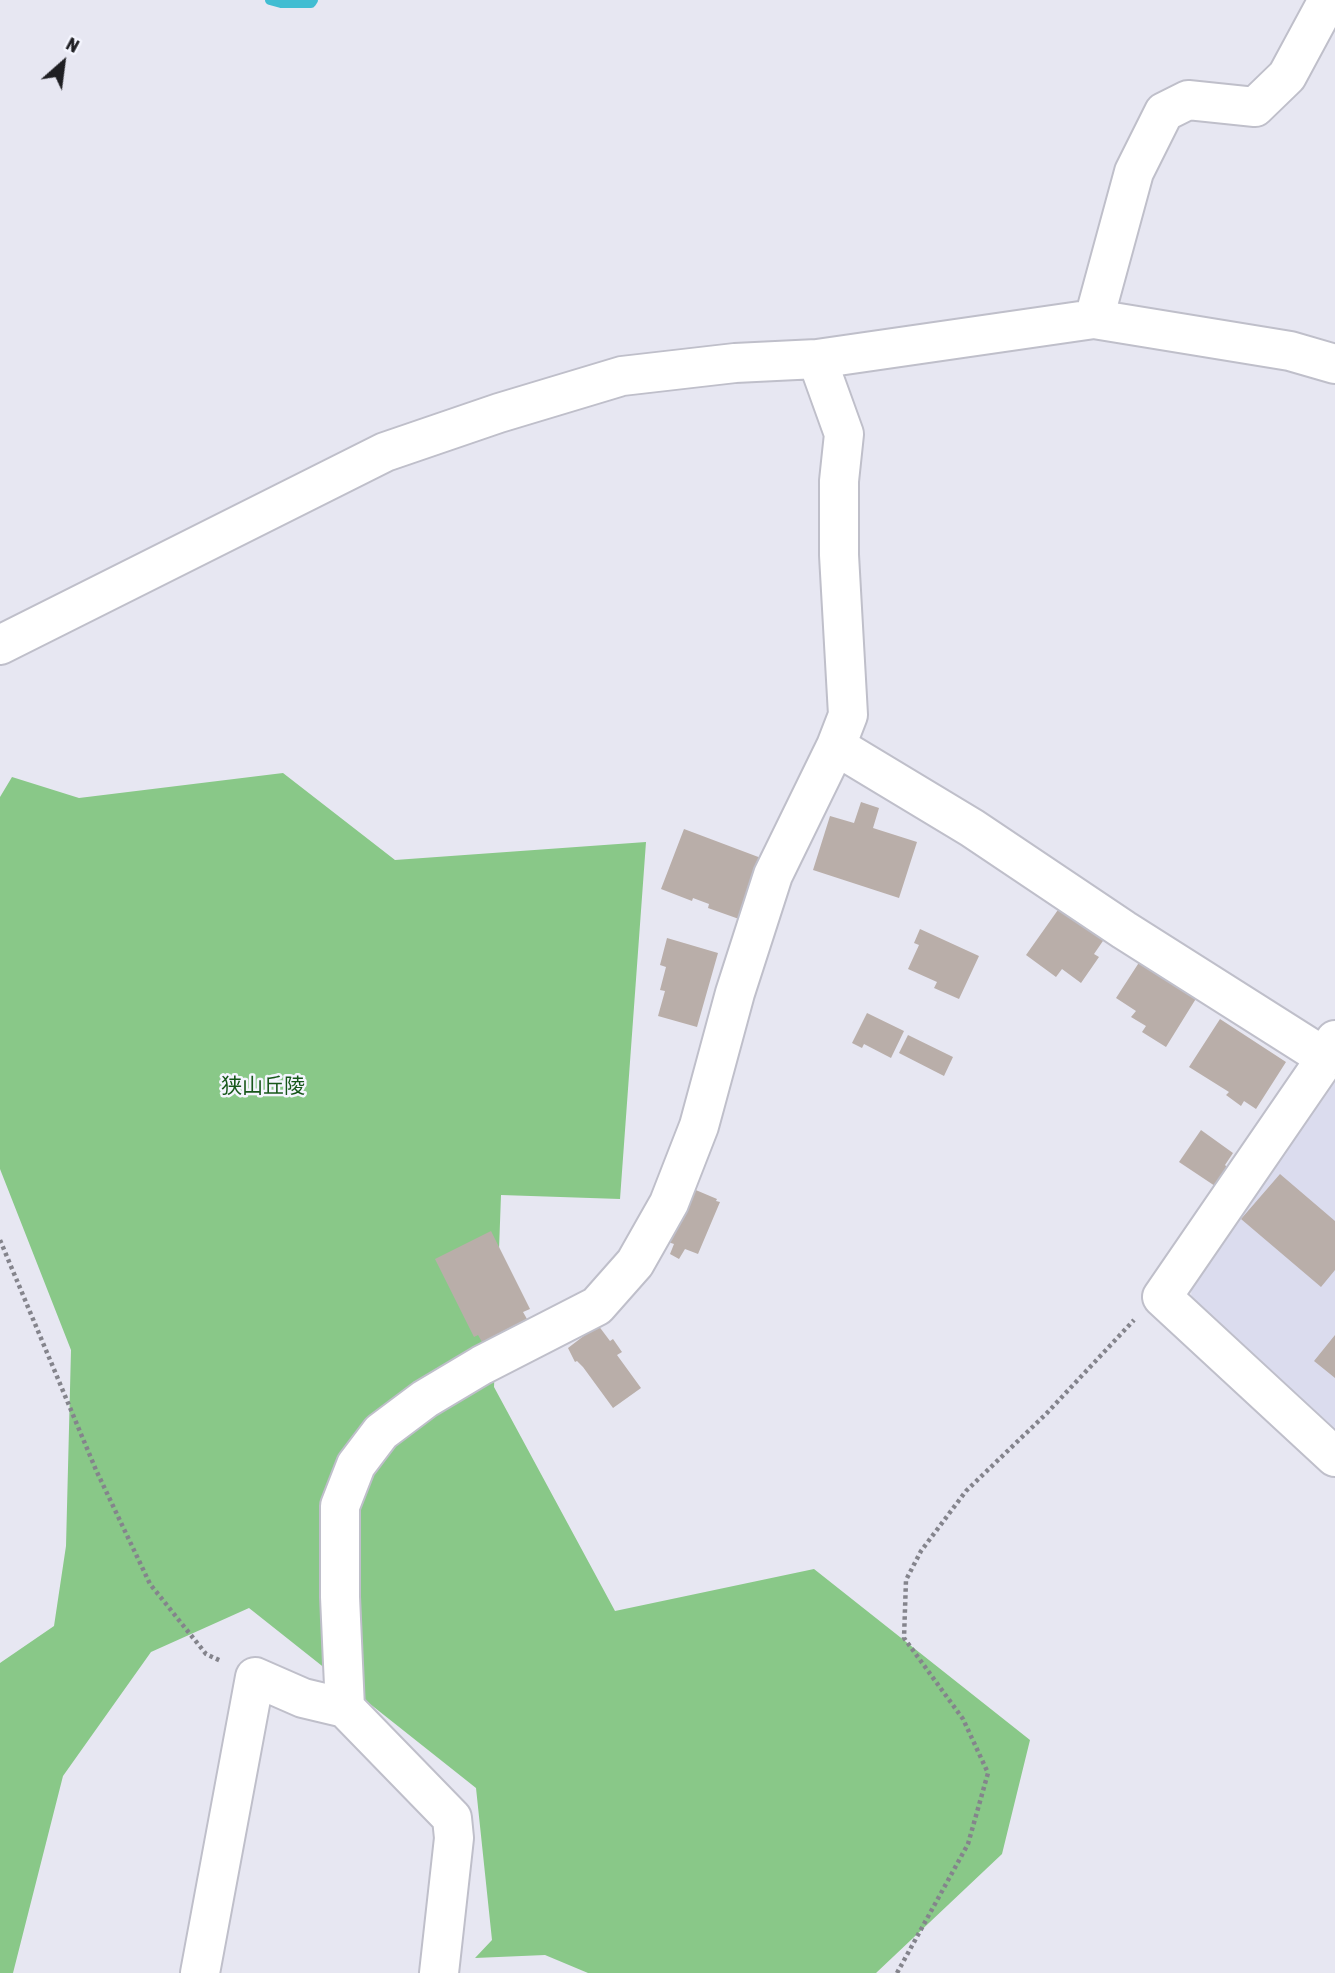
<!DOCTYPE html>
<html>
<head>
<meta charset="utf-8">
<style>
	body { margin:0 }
	#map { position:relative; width:1335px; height:1973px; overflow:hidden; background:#e7e7f2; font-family:"Asap Condensed",sans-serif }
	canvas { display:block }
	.north { position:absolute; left:28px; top:28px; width:70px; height:70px; -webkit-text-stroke:5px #f4f5fe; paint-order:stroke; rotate:28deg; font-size:19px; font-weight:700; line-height:28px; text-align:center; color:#1f1f23 }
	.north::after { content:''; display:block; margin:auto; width:24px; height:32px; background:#1f1f23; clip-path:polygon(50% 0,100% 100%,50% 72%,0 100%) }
</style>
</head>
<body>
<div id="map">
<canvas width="1335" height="1973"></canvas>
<div class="north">N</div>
</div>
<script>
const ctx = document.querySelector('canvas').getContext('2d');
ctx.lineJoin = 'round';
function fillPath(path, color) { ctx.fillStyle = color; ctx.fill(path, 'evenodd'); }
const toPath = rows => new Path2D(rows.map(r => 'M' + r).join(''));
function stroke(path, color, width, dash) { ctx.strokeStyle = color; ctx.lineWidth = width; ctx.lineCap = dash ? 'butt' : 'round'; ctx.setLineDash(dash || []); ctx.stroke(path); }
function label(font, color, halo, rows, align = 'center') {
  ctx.font = font + ' "Asap Condensed","Noto Sans JP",sans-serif'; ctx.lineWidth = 5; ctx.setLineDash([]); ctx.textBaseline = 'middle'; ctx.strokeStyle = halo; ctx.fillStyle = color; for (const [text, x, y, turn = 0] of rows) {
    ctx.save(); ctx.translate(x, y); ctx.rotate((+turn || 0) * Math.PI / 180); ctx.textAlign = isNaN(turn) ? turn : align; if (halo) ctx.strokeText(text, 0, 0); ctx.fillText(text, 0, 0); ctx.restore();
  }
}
fillPath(toPath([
	[1335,1081,1335,1433,1192,1307,1191,1286]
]), '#dbdcee');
fillPath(toPath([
	[283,773,395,860,646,842,620,1199,501,1195,494,1387,615,1611,814,1569,1030,1740,1002,1854,876,1973,588,1973,545,1955,475,1958,492,1940,476,1788,249,1608,151,1652,63,1776,13,1973,0,1973,0,1663,54,1626,66,1546,71,1350,0,1169,0,797,12,777,79,798]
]), '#89c888');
stroke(toPath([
	[270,0,281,3,311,3,313,0]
]), '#41bdd2', 10);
fillPath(toPath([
	[861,802,879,808,873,828,917,842,899,898,813,870,830,816,854,823],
	[684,829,761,858,739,919,708,908,709,904,693,898,692,901,661,889],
	[1060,907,1105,938,1094,954,1099,957,1081,983,1062,969,1056,977,1026,955],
	[920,929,979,956,959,999,934,988,937,982,908,969,919,945,914,943],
	[667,938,718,953,697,1027,658,1016,665,991,660,990,666,967,660,965],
	[1140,961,1197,997,1166,1047,1142,1032,1146,1026,1131,1017,1136,1011,1116,998],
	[867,1013,904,1031,891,1058,864,1044,862,1048,852,1043],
	[1220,1019,1286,1062,1256,1109,1244,1101,1241,1106,1226,1095,1229,1092,1189,1067],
	[908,1035,953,1057,944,1076,899,1053],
	[1201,1130,1233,1153,1225,1165,1228,1168,1215,1186,1179,1162],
	[1280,1174,1335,1221,1335,1270,1321,1287,1241,1219],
	[691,1188,717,1199,716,1201,720,1202,698,1254,685,1249,679,1259,670,1254,674,1244,668,1242],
	[491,1231,530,1309,523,1312,527,1319,482,1342,478,1335,474,1337,435,1259],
	[598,1325,610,1341,613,1339,622,1352,617,1355,641,1388,613,1408,583,1367,577,1361,575,1362,568,1348],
	[1335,1335,1335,1378,1314,1361]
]), '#b9aea9');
const street = toPath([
	[1094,319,1134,172,1164,112,1188,100,1255,107,1287,76,1328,0],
	[0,645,385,452,499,413,622,376,735,363,817,359,1094,319,1290,351,1335,364],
	[836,746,972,828,1124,930,1326,1058],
	[1335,1040,1326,1058,1162,1297,1335,1457],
	[200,1973,255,1677,303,1698,345,1708],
	[439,1973,454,1838,452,1818,345,1708,340,1597,340,1506,356,1465,381,1432,425,1399,482,1365,597,1306,635,1263,669,1203,699,1126,735,993,773,875,836,746,848,715,839,555,839,481,844,434,817,359]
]);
stroke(street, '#bfbfca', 42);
stroke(toPath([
	[0,1240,96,1470,150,1584,206,1654,221,1661],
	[897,1973,968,1844,988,1773,963,1719,904,1638,906,1580,921,1551,966,1491,1046,1414,1134,1320]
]), '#84848c', 4.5, [3.5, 3.5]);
stroke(street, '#fff', 38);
label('21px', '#17571a', '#f4f5fe', [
	["狭山丘陵",263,1086]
]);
</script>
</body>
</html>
